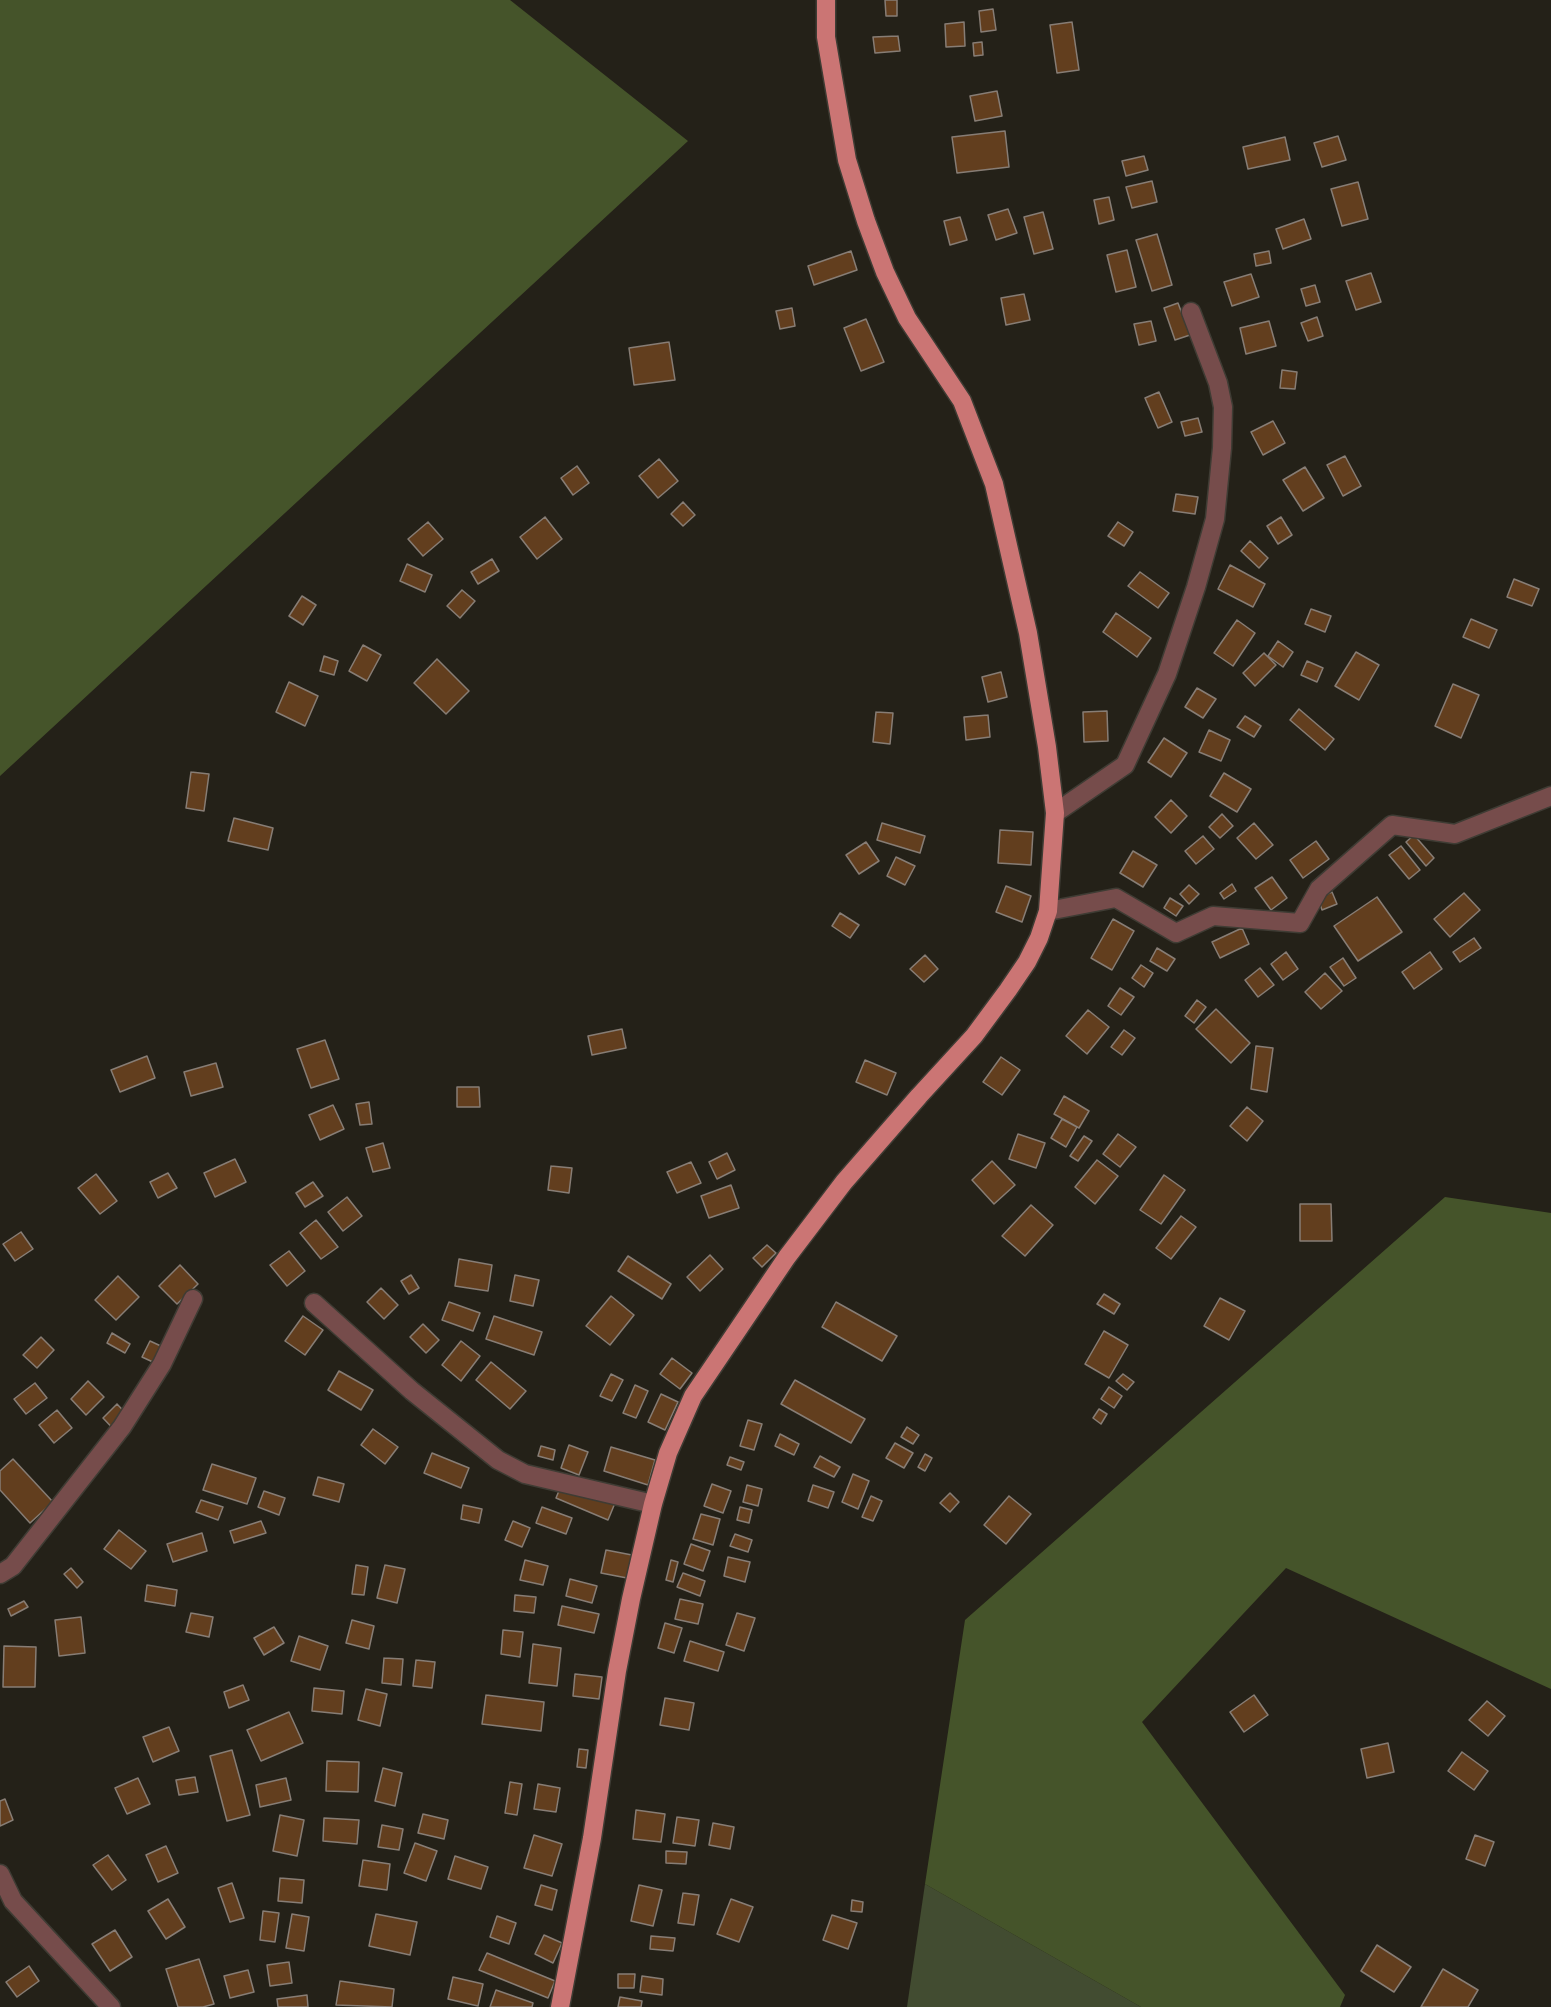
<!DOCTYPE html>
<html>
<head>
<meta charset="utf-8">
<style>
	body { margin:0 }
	canvas { display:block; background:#242118 }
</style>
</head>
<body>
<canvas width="1551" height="2007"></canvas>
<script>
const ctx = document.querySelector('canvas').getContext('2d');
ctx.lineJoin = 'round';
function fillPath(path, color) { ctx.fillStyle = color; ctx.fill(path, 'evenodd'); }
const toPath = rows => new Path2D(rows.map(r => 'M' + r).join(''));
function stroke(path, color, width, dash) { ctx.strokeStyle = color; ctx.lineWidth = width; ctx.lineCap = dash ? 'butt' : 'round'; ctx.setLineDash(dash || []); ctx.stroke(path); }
fillPath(toPath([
	[925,1884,1141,2007,907,2007]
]), '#424c31');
fillPath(toPath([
	[0,0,510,0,688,141,0,776],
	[1445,1197,1551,1213,1551,1689,1286,1568,1142,1722,1345,1995,1340,2007,1141,2007,925,1884,965,1620]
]), '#45542a');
const building = toPath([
	[885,0,897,0,897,16,886,16,885,0],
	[993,9,996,30,981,32,979,11,993,9],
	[964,22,965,46,946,47,945,24,964,22],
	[1072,22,1079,70,1057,73,1050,25,1072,22],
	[898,36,900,51,875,53,873,37,898,36],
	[982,42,983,55,974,56,973,43,982,42],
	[997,91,1002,116,975,121,970,96,997,91],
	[1005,131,1009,167,957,173,952,137,1005,131],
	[1338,136,1346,160,1322,167,1314,143,1338,136],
	[1285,137,1290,160,1248,169,1243,147,1285,137],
	[1144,156,1148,170,1126,176,1122,161,1144,156],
	[1152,181,1157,202,1132,208,1126,187,1152,181],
	[1358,182,1368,219,1342,226,1331,189,1358,182],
	[1109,197,1114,220,1099,224,1094,200,1109,197],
	[1008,209,1017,233,996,240,988,215,1008,209],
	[1043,212,1053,249,1034,254,1024,217,1043,212],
	[960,217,967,240,950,245,944,221,960,217],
	[1304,219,1311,239,1283,249,1276,229,1304,219],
	[1157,234,1172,285,1152,291,1136,240,1157,234],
	[1127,250,1136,287,1116,292,1107,255,1127,250],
	[851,251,857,270,814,285,808,266,851,251],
	[1269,251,1271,263,1256,266,1254,254,1269,251],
	[1371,273,1381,302,1356,310,1346,281,1371,273],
	[1251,274,1259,297,1232,306,1224,282,1251,274],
	[1315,285,1320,302,1306,306,1301,289,1315,285],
	[1024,294,1030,320,1006,325,1001,298,1024,294],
	[1178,303,1190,335,1175,340,1164,308,1178,303],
	[792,308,795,326,780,329,776,311,792,308],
	[1317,317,1323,336,1308,341,1301,323,1317,317],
	[866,319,884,362,861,371,844,328,866,319],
	[1151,321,1156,341,1139,345,1134,324,1151,321],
	[1269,321,1276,346,1246,354,1240,328,1269,321],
	[669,342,675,380,634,385,629,348,669,342],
	[1282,370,1297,372,1295,389,1280,388,1282,370],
	[1159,392,1172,422,1158,428,1145,398,1159,392],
	[1198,418,1202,432,1185,436,1181,422,1198,418],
	[1273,421,1285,443,1263,455,1251,432,1273,421],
	[1345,456,1361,486,1343,496,1327,465,1345,456],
	[659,459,678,481,658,498,639,476,659,459],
	[577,466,589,483,573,495,561,478,577,466],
	[1305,467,1324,498,1303,511,1283,480,1305,467],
	[1176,494,1198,497,1195,514,1173,511,1176,494],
	[683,502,695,515,683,526,671,514,683,502],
	[545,517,562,539,537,559,520,537,545,517],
	[1281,517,1292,535,1278,544,1267,526,1281,517],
	[428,522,443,539,423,556,408,539,428,522],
	[1118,522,1133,532,1124,546,1108,536,1118,522],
	[1250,541,1268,558,1259,568,1241,551,1250,541],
	[492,559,499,571,478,584,471,572,492,559],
	[407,564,432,575,425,592,400,581,407,564],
	[1230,565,1265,584,1253,607,1218,589,1230,565],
	[1140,572,1169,593,1158,608,1128,586,1140,572],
	[1514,579,1539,589,1532,606,1507,597,1514,579],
	[462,590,475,601,460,618,447,606,462,590],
	[302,596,316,605,303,625,289,616,302,596],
	[1311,609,1331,616,1325,632,1305,624,1311,609],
	[1116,613,1151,638,1137,657,1103,632,1116,613],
	[1471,619,1497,630,1489,648,1463,637,1471,619],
	[1237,620,1255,633,1233,666,1214,653,1237,620],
	[1278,641,1293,652,1283,667,1268,656,1278,641],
	[363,645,381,655,367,681,349,671,363,645],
	[1356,652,1379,665,1359,700,1335,686,1356,652],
	[1264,653,1276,665,1255,686,1243,673,1264,653],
	[324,656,338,661,334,675,320,671,324,656],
	[437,659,469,691,446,714,414,683,437,659],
	[1307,661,1323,668,1317,682,1301,675,1307,661],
	[1001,672,1007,697,988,702,982,677,1001,672],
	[289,682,318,696,305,726,276,712,289,682],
	[1453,684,1479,695,1461,738,1435,726,1453,684],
	[1197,688,1216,699,1203,718,1185,707,1197,688],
	[1299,709,1334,739,1325,750,1290,720,1299,709],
	[1107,711,1108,741,1084,742,1083,712,1107,711],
	[876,712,893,713,890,744,873,742,876,712],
	[988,715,990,737,966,740,964,717,988,715],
	[1245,716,1261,726,1254,737,1237,727,1245,716],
	[1209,730,1230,740,1221,761,1199,752,1209,730],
	[1164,738,1187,753,1171,777,1148,762,1164,738],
	[191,772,209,774,204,811,186,808,191,772],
	[1224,773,1251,789,1237,812,1210,796,1224,773],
	[1171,800,1187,816,1171,833,1155,817,1171,800],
	[1222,814,1233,826,1220,838,1209,827,1222,814],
	[234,818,273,828,268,850,228,841,234,818],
	[882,823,925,836,920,853,877,840,882,823],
	[1254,823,1273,845,1256,859,1237,838,1254,823],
	[1000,830,1033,832,1031,865,998,863,1000,830],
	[1414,835,1434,858,1426,866,1406,842,1414,835],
	[1203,836,1214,849,1196,864,1185,851,1203,836],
	[1316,841,1329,859,1303,878,1290,860,1316,841],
	[866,842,879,861,859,874,846,855,866,842],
	[1401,846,1420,870,1409,879,1389,855,1401,846],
	[1133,851,1157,865,1143,887,1120,873,1133,851],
	[896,857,915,866,905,885,887,876,896,857],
	[1272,877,1287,898,1271,910,1255,888,1272,877],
	[1232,884,1236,891,1224,899,1220,893,1232,884],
	[1189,885,1199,894,1189,904,1180,894,1189,885],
	[1006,886,1031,896,1022,922,996,912,1006,886],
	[1332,892,1337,904,1322,910,1318,898,1332,892],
	[1464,893,1480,910,1450,937,1434,919,1464,893],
	[1377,897,1402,932,1358,961,1334,926,1377,897],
	[1170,898,1183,906,1176,916,1164,908,1170,898],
	[840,913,859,925,850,938,832,926,840,913],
	[1113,919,1134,931,1112,970,1091,958,1113,919],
	[1242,928,1249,944,1220,958,1212,942,1242,928],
	[1474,938,1481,948,1460,962,1453,952,1474,938],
	[1157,948,1175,959,1167,971,1150,961,1157,948],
	[1286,952,1298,969,1283,980,1271,964,1286,952],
	[1430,952,1442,969,1414,989,1402,972,1430,952],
	[925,955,938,969,924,982,910,969,925,955],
	[1343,958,1356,978,1344,986,1330,967,1343,958],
	[1141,965,1153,973,1144,987,1132,978,1141,965],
	[1260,968,1274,985,1258,997,1245,980,1260,968],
	[1325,973,1342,991,1321,1009,1305,992,1325,973],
	[1120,988,1134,997,1121,1015,1108,1006,1120,988],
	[1197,1000,1206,1007,1194,1023,1185,1016,1197,1000],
	[1216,1009,1250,1043,1231,1063,1196,1029,1216,1009],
	[1088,1010,1109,1027,1087,1054,1066,1036,1088,1010],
	[622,1029,626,1048,592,1055,588,1036,622,1029],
	[1124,1030,1135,1038,1122,1055,1111,1047,1124,1030],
	[325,1040,339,1079,311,1088,297,1049,325,1040],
	[1256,1046,1273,1048,1267,1092,1251,1089,1256,1046],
	[147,1056,155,1078,120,1092,111,1070,147,1056],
	[1001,1057,1020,1070,1002,1095,983,1082,1001,1057],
	[865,1060,896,1073,887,1095,856,1082,865,1060],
	[216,1063,223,1087,191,1096,184,1072,216,1063],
	[457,1087,479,1087,480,1107,457,1107,457,1087],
	[1064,1096,1089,1111,1079,1128,1054,1114,1064,1096],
	[369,1102,372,1124,360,1125,356,1104,369,1102],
	[333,1105,344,1129,320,1140,309,1115,333,1105],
	[1247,1107,1263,1121,1247,1141,1230,1126,1247,1107],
	[1062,1119,1077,1127,1066,1147,1051,1138,1062,1119],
	[1018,1134,1045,1143,1036,1168,1009,1159,1018,1134],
	[1118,1134,1136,1147,1120,1167,1103,1154,1118,1134],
	[1084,1136,1092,1141,1078,1161,1070,1156,1084,1136],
	[383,1143,390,1168,373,1172,366,1148,383,1143],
	[727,1153,735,1170,717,1179,709,1162,727,1153],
	[235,1159,246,1182,215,1197,204,1173,235,1159],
	[1097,1160,1118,1176,1095,1204,1075,1187,1097,1160],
	[992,1161,1015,1185,994,1204,972,1180,992,1161],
	[691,1162,701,1183,677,1193,667,1172,691,1162],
	[551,1166,572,1168,569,1193,548,1190,551,1166],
	[168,1173,177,1188,158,1198,150,1182,168,1173],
	[96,1174,117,1201,100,1214,78,1188,96,1174],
	[1164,1175,1185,1190,1161,1224,1140,1210,1164,1175],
	[313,1182,323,1196,305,1207,296,1193,313,1182],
	[731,1185,739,1208,709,1218,701,1196,731,1185],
	[347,1197,362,1216,343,1231,328,1212,347,1197],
	[1300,1204,1331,1204,1332,1241,1300,1241,1300,1204],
	[1031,1205,1053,1225,1025,1256,1002,1236,1031,1205],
	[1181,1216,1196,1227,1171,1259,1156,1248,1181,1216],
	[316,1220,338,1247,321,1259,300,1233,316,1220],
	[21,1232,33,1249,15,1261,3,1244,21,1232],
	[767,1245,776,1253,762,1267,753,1258,767,1245],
	[289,1251,305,1271,287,1286,270,1265,289,1251],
	[710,1255,723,1269,700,1291,687,1277,710,1255],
	[628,1256,671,1284,662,1299,618,1271,628,1256],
	[459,1259,492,1265,488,1291,455,1286,459,1259],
	[180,1265,198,1284,177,1304,159,1286,180,1265],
	[411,1275,419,1288,409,1294,401,1281,411,1275],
	[515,1275,539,1280,533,1306,510,1301,515,1275],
	[118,1276,139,1297,116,1320,95,1300,118,1276],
	[381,1288,398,1305,384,1319,367,1302,381,1288],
	[1104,1294,1120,1304,1114,1314,1097,1304,1104,1294],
	[611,1296,634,1315,610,1345,586,1326,611,1296],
	[1220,1298,1245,1311,1229,1340,1204,1326,1220,1298],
	[449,1302,480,1313,473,1331,442,1320,449,1302],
	[836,1302,897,1336,882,1361,822,1327,836,1302],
	[303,1316,323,1330,305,1355,285,1341,303,1316],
	[494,1316,542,1332,534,1355,486,1339,494,1316],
	[423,1324,439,1340,426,1353,410,1337,423,1324],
	[1104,1331,1128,1345,1109,1378,1085,1364,1104,1331],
	[112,1333,130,1344,125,1353,107,1343,112,1333],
	[41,1337,54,1350,37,1368,23,1355,41,1337],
	[150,1341,176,1353,168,1369,142,1357,150,1341],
	[461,1341,480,1356,461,1381,442,1365,461,1341],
	[672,1358,692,1373,680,1389,660,1374,672,1358],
	[491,1362,526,1391,510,1409,476,1380,491,1362],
	[339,1371,373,1390,361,1410,328,1390,339,1371],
	[611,1374,623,1380,612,1401,600,1396,611,1374],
	[1123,1374,1134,1382,1127,1390,1116,1381,1123,1374],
	[795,1380,865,1419,851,1443,781,1404,795,1380],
	[88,1381,104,1397,86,1415,71,1399,88,1381],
	[35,1383,47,1398,26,1414,14,1399,35,1383],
	[635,1385,648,1391,636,1418,623,1413,635,1385],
	[1109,1387,1122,1396,1114,1408,1101,1399,1109,1387],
	[661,1394,678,1402,665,1430,648,1422,661,1394],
	[117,1404,134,1422,120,1436,103,1418,117,1404],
	[1099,1409,1107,1414,1101,1424,1093,1418,1099,1409],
	[57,1410,72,1428,54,1443,39,1425,57,1410],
	[748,1420,762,1424,754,1450,740,1446,748,1420],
	[907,1427,919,1435,913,1444,901,1437,907,1427],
	[373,1429,398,1447,385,1464,361,1445,373,1429],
	[780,1434,799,1444,794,1455,775,1446,780,1434],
	[895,1443,913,1453,904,1468,886,1458,895,1443],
	[569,1445,588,1452,579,1475,561,1468,569,1445],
	[541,1446,555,1450,553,1460,538,1456,541,1446],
	[611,1447,655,1460,648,1485,604,1471,611,1447],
	[432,1453,469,1468,461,1488,424,1473,432,1453],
	[925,1454,932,1458,925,1471,918,1467,925,1454],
	[820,1456,840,1467,834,1477,814,1467,820,1456],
	[730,1457,744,1462,741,1470,727,1465,730,1457],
	[13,1459,53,1502,30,1523,0,1490,0,1471,13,1459],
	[212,1464,256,1478,247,1504,203,1490,212,1464],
	[853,1474,869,1481,858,1509,842,1502,853,1474],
	[318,1477,344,1484,339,1502,313,1495,318,1477],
	[563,1481,615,1503,608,1520,556,1498,563,1481],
	[712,1484,731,1491,723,1513,704,1506,712,1484],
	[747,1485,762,1489,758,1506,743,1502,747,1485],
	[813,1485,834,1492,828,1508,808,1501,813,1485],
	[264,1491,285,1498,279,1515,258,1507,264,1491],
	[950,1493,959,1502,950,1512,940,1503,950,1493],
	[871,1496,882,1501,873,1521,862,1517,871,1496],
	[1009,1496,1031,1514,1006,1544,984,1525,1009,1496],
	[201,1500,223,1507,218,1520,196,1512,201,1500],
	[463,1505,482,1509,479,1523,461,1519,463,1505],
	[542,1507,572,1518,566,1534,536,1523,542,1507],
	[740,1507,752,1510,749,1523,737,1520,740,1507],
	[701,1514,720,1519,713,1545,693,1539,701,1514],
	[261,1521,266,1533,234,1543,230,1531,261,1521],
	[513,1521,530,1528,522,1547,505,1540,513,1521],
	[119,1530,146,1551,131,1569,104,1549,119,1530],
	[202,1533,207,1551,173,1562,167,1544,202,1533],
	[735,1534,752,1540,748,1552,730,1546,735,1534],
	[691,1544,710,1551,703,1571,684,1564,691,1544],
	[606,1550,632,1555,627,1578,601,1573,606,1550],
	[728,1557,750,1562,745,1582,724,1576,728,1557],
	[525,1560,548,1566,543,1585,520,1580,525,1560],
	[671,1560,678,1562,673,1582,666,1580,671,1560],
	[356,1565,368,1567,364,1595,352,1594,356,1565],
	[385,1565,405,1569,397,1603,377,1598,385,1565],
	[71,1568,83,1582,77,1588,64,1574,71,1568],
	[683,1573,705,1581,700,1596,677,1587,683,1573],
	[570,1579,597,1586,592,1603,566,1596,570,1579],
	[147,1585,177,1590,175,1606,145,1601,147,1585],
	[515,1595,536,1597,534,1613,514,1611,515,1595],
	[680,1599,703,1604,698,1624,675,1619,680,1599],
	[24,1601,28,1607,11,1616,8,1609,24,1601],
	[562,1606,599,1614,594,1633,558,1625,562,1606],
	[191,1613,213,1617,209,1637,186,1632,191,1613],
	[737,1613,755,1618,744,1651,726,1645,737,1613],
	[81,1617,85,1653,59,1656,55,1620,81,1617],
	[352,1620,374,1626,369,1649,346,1643,352,1620],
	[665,1623,682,1628,674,1653,658,1648,665,1623],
	[274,1627,284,1643,264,1655,254,1638,274,1627],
	[503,1630,523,1632,520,1657,501,1654,503,1630],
	[299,1636,328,1646,320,1670,291,1661,299,1636],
	[690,1641,724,1652,718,1671,684,1661,690,1641],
	[533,1644,561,1648,557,1686,529,1683,533,1644],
	[4,1646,36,1647,35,1687,3,1687,4,1646],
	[384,1658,403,1659,401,1685,382,1683,384,1658],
	[416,1660,435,1662,432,1688,413,1686,416,1660],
	[575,1674,602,1677,599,1699,573,1696,575,1674],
	[243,1685,249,1700,229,1708,224,1692,243,1685],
	[314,1688,344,1691,342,1714,312,1711,314,1688],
	[366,1689,387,1694,380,1726,358,1720,366,1689],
	[486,1695,544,1702,541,1731,482,1724,486,1695],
	[1254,1695,1268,1715,1244,1732,1230,1712,1254,1695],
	[665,1698,694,1703,689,1730,660,1725,665,1698],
	[1487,1701,1505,1716,1488,1736,1469,1720,1487,1701],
	[289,1712,303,1743,261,1761,247,1730,289,1712],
	[169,1727,179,1751,153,1762,143,1737,169,1727],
	[1388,1743,1394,1772,1367,1778,1361,1749,1388,1743],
	[579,1749,588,1750,586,1768,577,1767,579,1749],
	[232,1750,250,1815,227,1821,210,1756,232,1750],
	[1462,1752,1488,1771,1474,1790,1448,1771,1462,1752],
	[327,1761,359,1762,358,1792,326,1791,327,1761],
	[383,1768,402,1773,395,1806,375,1801,383,1768],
	[195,1777,198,1792,179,1795,176,1780,195,1777],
	[138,1778,150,1804,127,1814,115,1788,138,1778],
	[286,1778,291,1800,260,1807,256,1785,286,1778],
	[510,1782,522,1784,517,1815,505,1813,510,1782],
	[538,1784,560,1788,556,1812,534,1809,538,1784],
	[5,1799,13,1820,0,1826,0,1801,5,1799],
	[636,1810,665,1814,661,1842,633,1839,636,1810],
	[423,1814,448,1820,444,1839,418,1833,423,1814],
	[280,1815,304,1820,297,1856,273,1851,280,1815],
	[677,1817,699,1820,695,1846,673,1843,677,1817],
	[324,1818,359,1820,357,1844,323,1841,324,1818],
	[713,1823,734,1827,730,1849,709,1845,713,1823],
	[382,1825,403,1829,399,1850,378,1847,382,1825],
	[534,1835,562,1844,552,1876,524,1868,534,1835],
	[1475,1835,1494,1842,1485,1866,1466,1859,1475,1835],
	[415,1843,437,1851,426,1881,404,1873,415,1843],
	[166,1846,178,1873,158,1882,146,1855,166,1846],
	[666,1851,687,1852,686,1864,666,1863,666,1851],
	[108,1855,126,1880,112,1890,93,1865,108,1855],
	[455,1856,488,1867,481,1889,448,1879,455,1856],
	[363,1860,390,1864,387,1890,359,1886,363,1860],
	[280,1878,304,1880,302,1903,278,1901,280,1878],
	[232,1883,244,1918,230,1922,218,1888,232,1883],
	[541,1885,557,1890,552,1910,535,1905,541,1885],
	[639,1885,662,1890,653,1926,631,1921,639,1885],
	[683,1893,699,1895,694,1925,678,1923,683,1893],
	[168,1899,185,1927,166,1939,148,1911,168,1899],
	[731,1899,753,1907,739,1942,717,1934,731,1899],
	[852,1900,863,1902,862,1912,851,1911,852,1900],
	[263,1911,279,1913,275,1942,260,1940,263,1911],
	[292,1914,309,1917,304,1951,286,1948,292,1914],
	[376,1914,417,1922,410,1955,369,1946,376,1914],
	[832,1915,857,1923,848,1949,823,1940,832,1915],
	[497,1916,516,1923,509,1944,490,1937,497,1916],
	[115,1930,132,1957,110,1971,92,1944,115,1930],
	[544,1935,562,1943,553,1963,535,1954,544,1935],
	[651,1936,675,1938,673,1951,650,1949,651,1936],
	[1377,1945,1411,1967,1394,1992,1361,1971,1377,1945],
	[487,1953,555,1981,548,1998,479,1970,487,1953],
	[199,1959,214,2004,203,2007,178,2007,166,1969,199,1959],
	[289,1962,292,1983,270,1986,267,1965,289,1962],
	[29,1966,39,1981,17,1997,6,1982,29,1966],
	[1443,1969,1478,1990,1468,2007,1421,2007,1443,1969],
	[248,1970,254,1992,230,1998,224,1976,248,1970],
	[618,1974,635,1974,634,1988,618,1988,618,1974],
	[642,1976,663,1979,662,1995,640,1992,642,1976],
	[453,1977,483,1984,478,2006,448,1999,453,1977],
	[340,1981,394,1989,392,2007,336,2005,340,1981],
	[496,1990,533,2003,532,2007,490,2007,496,1990],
	[307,1995,308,2007,278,2007,277,1999,307,1995],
	[620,1997,642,2001,641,2007,618,2007,620,1997]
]);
fillPath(building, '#623e1e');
stroke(building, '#877d75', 1.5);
const minor = toPath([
	[1055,813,1125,765,1167,674,1196,587,1215,519,1222,448,1223,407,1218,383,1191,312],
	[1048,911,1116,898,1176,933,1213,916,1300,923,1319,889,1392,825,1455,834,1551,796],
	[314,1303,412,1391,498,1460,525,1474,653,1504],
	[0,1574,13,1566,122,1427,162,1364,193,1299],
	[0,1874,13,1901,111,2007]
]);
const major = toPath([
	[560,2007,592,1838,617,1671,631,1599,653,1504,668,1453,693,1396,787,1257,844,1182,919,1096,974,1036,1008,990,1027,962,1039,938,1048,911,1055,813,1047,747,1028,633,994,484,962,401,907,318,885,272,866,221,847,160,826,37,826,0]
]);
stroke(minor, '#3f3c34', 21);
stroke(major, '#3f3c34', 21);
stroke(minor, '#764c4b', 18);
stroke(major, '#cb7574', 18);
</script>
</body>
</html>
